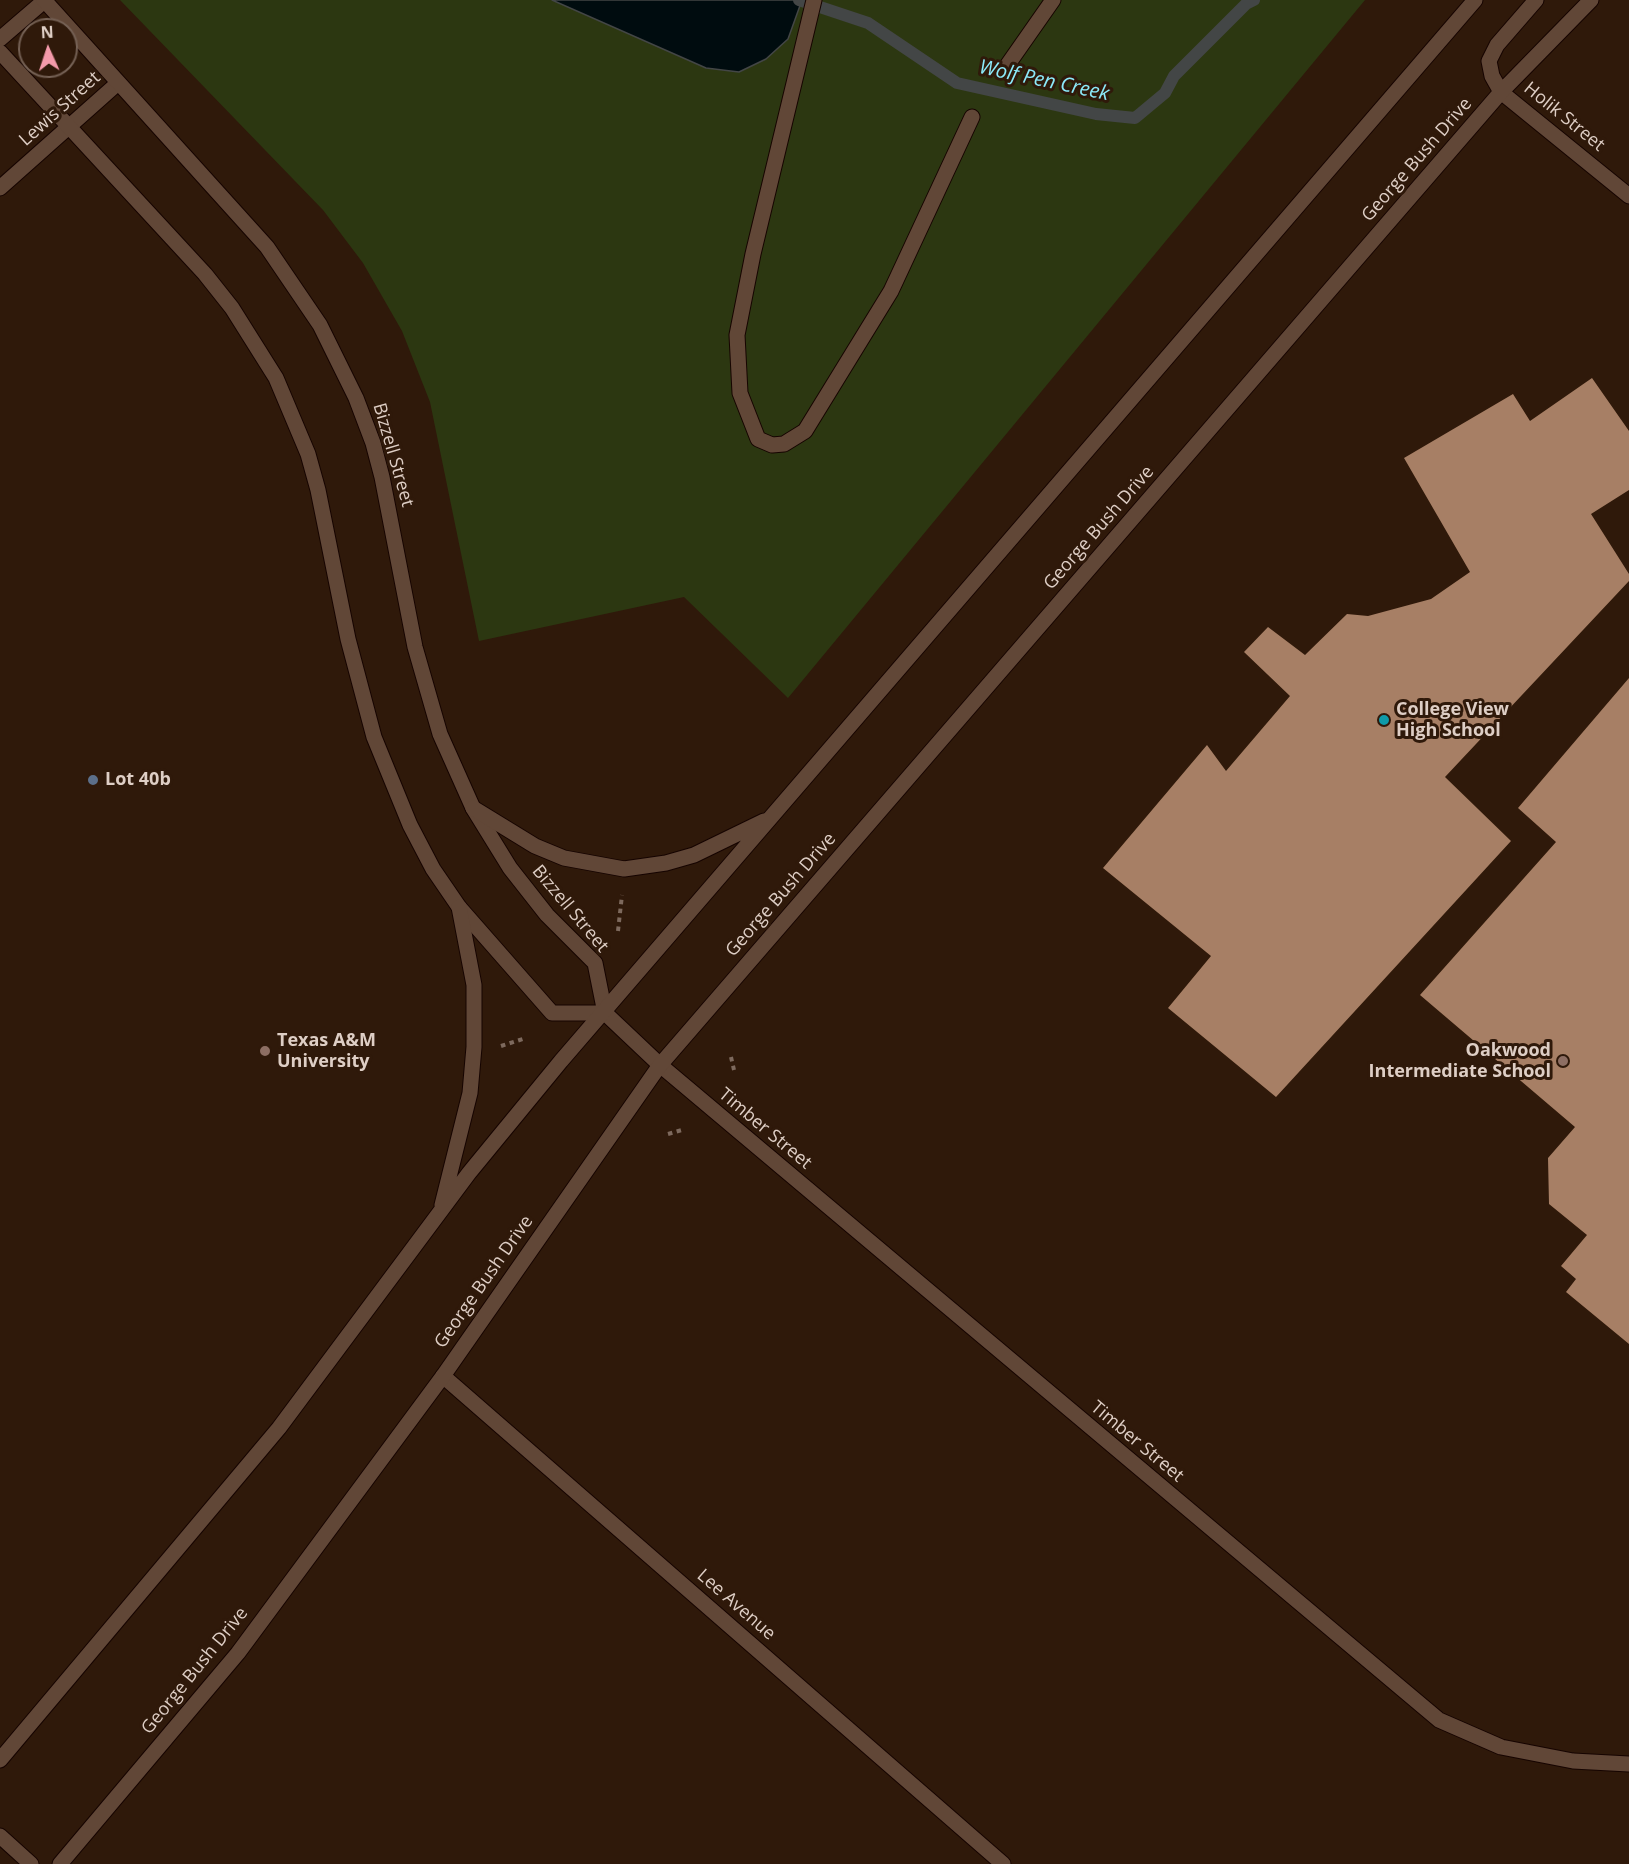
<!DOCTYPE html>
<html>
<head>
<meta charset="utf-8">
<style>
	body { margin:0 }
	#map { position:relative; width:1629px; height:1864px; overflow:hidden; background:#2f190a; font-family:"Open Sans",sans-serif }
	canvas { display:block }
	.north { position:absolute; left:18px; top:18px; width:60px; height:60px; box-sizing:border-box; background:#2f190a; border:2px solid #756155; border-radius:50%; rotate:357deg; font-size:16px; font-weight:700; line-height:24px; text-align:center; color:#decec5 }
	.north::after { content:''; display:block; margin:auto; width:21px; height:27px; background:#f39aaa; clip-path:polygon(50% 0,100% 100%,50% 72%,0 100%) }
</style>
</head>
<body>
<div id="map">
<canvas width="1629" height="1864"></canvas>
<div class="north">N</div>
</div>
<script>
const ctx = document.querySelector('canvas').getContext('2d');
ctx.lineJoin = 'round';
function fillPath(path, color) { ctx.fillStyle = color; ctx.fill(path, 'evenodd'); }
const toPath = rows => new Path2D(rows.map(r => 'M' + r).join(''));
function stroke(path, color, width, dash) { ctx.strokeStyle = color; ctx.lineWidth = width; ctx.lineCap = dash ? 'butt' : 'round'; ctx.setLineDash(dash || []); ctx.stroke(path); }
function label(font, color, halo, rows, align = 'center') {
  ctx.font = font + ' "Open Sans",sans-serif'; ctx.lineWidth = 6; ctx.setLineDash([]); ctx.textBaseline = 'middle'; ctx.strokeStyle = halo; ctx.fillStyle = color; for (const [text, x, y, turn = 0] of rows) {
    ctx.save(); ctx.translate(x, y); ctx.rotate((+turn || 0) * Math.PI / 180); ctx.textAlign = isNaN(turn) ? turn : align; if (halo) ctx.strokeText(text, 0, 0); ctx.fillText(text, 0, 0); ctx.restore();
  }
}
fillPath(toPath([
	[120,0,1365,0,788,698,684,597,479,641,430,402,402,331,363,263,323,210]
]), '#2c3711');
const water = toPath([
	[552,0,802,0,788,39,766,59,739,72,706,68,552,0]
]);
fillPath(water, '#000c0f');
stroke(water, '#434646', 1.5);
stroke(toPath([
	[799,0,868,23,957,83,1096,114,1135,118,1165,93,1174,76,1246,4,1254,0]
]), '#434646', 12);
fillPath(toPath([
	[1592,378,1629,431,1629,490,1591,514,1629,574,1629,581,1445,777,1511,841,1276,1097,1168,1008,1211,956,1103,868,1207,745,1226,771,1290,696,1244,652,1268,627,1305,655,1347,614,1368,616,1431,599,1470,572,1404,458,1513,394,1530,421],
	[1629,678,1629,1344,1566,1292,1576,1279,1561,1266,1587,1235,1549,1204,1548,1158,1575,1127,1420,995,1556,842,1518,808]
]), '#a77f65');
const service = toPath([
	[814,0,753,254,737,335,740,393,758,439,772,445,784,444,805,431,891,291,972,117],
	[1004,70,1053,0]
]);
const minor = toPath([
	[0,39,44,1],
	[1501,92,1629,196],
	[0,188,118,83],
	[660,1065,1439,1720,1501,1747,1573,1761,1629,1764],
	[443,1376,1003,1864],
	[0,1836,31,1864]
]);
const tertiary = toPath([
	[44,0,267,247,320,325,356,398,373,443,382,477,415,647,440,734,473,808,510,868,547,915,595,963,605,1013],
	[0,52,205,274,232,308,276,378,308,454,318,490,348,639,374,737,410,825,433,869,459,907,552,1013,605,1013],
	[605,1013,660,1065]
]);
const secondary = toPath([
	[1501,92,1492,76,1489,61,1497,45,1536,0],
	[473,808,535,846,564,858,624,869,666,863,694,855,764,821],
	[442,1205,470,1093,474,1047,474,985,459,907],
	[0,1760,279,1428,469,1173,561,1061,1475,0],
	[60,1864,238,1653,443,1376,660,1065,1501,92,1591,0]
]);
stroke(service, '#160400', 17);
stroke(minor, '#160400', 17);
stroke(tertiary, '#160400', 17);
stroke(secondary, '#160400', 17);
stroke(toPath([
	[618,931,622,895],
	[501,1046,526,1038],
	[731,1057,734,1070],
	[668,1134,682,1130]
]), '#7d695d', 4, [4.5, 4.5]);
stroke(service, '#614737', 15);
stroke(minor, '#614737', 15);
stroke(tertiary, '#614737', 15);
stroke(secondary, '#614737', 15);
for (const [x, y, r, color] of [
	[1384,720,6,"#0f9aa8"],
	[93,780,6,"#5c6f8a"],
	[265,1051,6,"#8d6e63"],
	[1563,1061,6,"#8d6e63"]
]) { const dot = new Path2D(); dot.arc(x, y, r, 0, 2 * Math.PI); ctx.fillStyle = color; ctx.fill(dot); stroke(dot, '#2f190a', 2); }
label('18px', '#decec5', '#2f190a', [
	["Lewis Street",60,109,-42],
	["Holik Street",1564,117,39],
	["George Bush Drive",1417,160,-49],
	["Bizzell Street",393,455,74],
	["George Bush Drive",1099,528,-49],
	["George Bush Drive",781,895,-49],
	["Bizzell Street",570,909,50],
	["Timber Street",765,1129,40],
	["George Bush Drive",484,1282,-55],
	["Timber Street",1137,1442,40],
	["Lee Avenue",736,1605,41],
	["George Bush Drive",195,1671,-51]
]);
label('bold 18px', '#decec5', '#2f190a', [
	["College View",1396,710],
	["High School",1396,731],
	["Lot 40b",105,780],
	["Texas A&M",277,1041],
	["University",277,1062],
	["Oakwood",1551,1051,"right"],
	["Intermediate School",1551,1072,"right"]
], 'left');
label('italic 20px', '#8ceafa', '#2f190a', [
	["Wolf Pen Creek",1044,81,12]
]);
</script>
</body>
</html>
